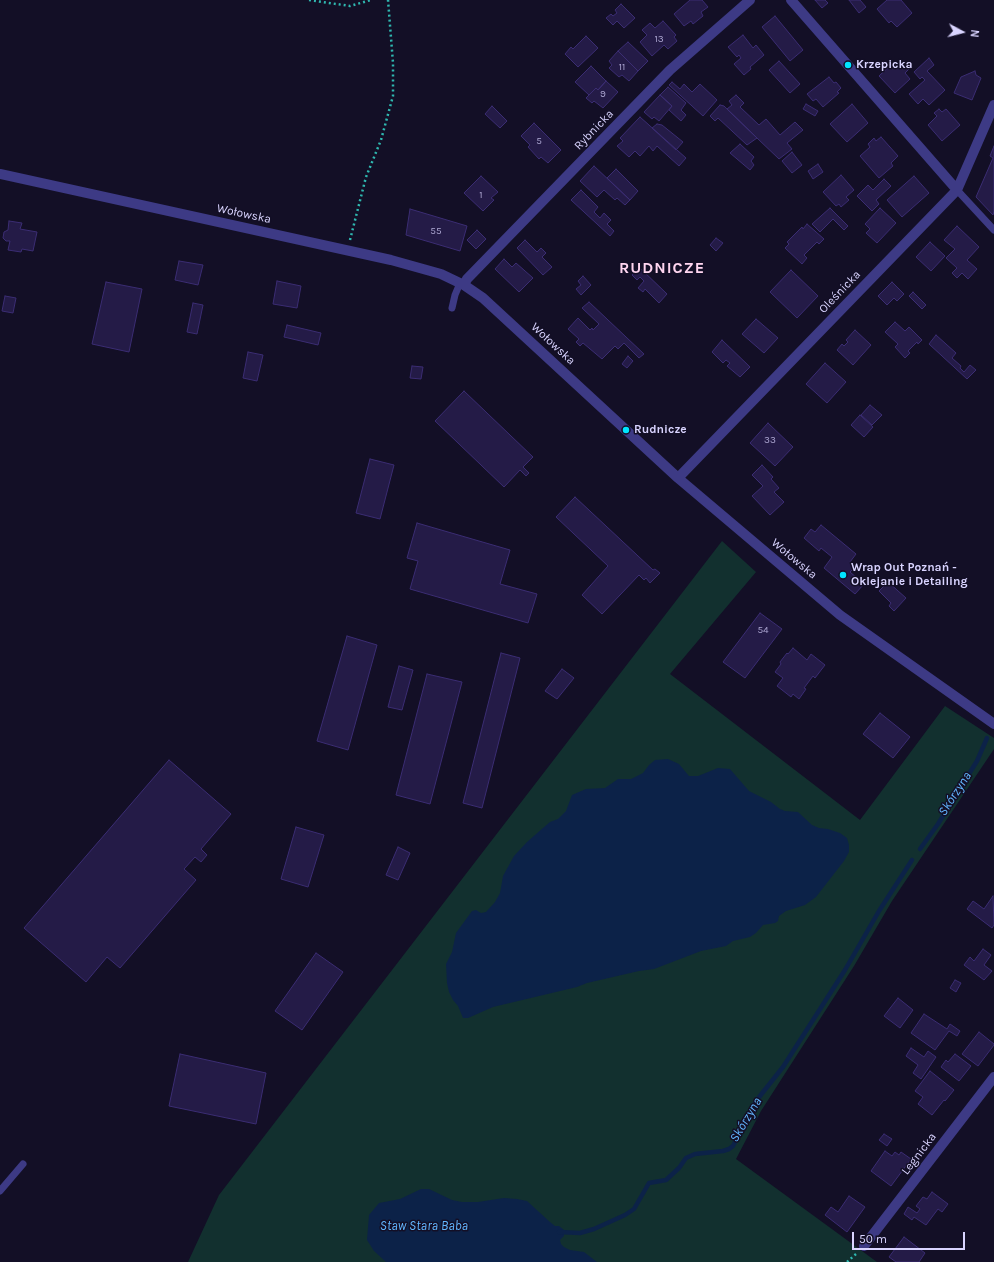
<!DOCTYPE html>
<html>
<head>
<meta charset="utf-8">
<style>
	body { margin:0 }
	#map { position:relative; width:994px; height:1262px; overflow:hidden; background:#130f26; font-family:Karla,sans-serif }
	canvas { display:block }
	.north { position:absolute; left:942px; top:12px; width:40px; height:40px; -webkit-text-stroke:3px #130f26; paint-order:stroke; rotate:97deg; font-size:11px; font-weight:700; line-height:16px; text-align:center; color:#d9d4ff }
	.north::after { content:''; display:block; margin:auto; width:14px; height:18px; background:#d9d4ff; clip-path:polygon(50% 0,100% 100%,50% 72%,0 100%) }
	.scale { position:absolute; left:852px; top:1232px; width:113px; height:18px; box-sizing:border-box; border:2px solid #d9d4ff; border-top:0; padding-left:5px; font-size:12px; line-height:14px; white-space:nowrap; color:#d9d4ff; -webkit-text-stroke:3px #130f26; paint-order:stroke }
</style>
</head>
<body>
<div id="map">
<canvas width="994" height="1262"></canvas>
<div class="north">N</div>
<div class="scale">50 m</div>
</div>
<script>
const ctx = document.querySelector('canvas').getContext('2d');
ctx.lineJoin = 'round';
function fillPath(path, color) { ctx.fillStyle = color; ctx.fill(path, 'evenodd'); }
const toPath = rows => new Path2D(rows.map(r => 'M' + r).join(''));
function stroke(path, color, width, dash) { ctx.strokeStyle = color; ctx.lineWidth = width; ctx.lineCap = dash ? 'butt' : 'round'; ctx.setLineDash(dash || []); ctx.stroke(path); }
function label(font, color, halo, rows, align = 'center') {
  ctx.font = font + ' Karla,sans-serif'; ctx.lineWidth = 3; ctx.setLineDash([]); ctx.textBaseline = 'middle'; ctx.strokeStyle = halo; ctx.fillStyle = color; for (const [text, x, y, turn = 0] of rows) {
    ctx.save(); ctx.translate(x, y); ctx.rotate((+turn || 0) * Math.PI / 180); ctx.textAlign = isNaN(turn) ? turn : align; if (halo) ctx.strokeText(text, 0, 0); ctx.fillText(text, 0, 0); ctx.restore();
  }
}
fillPath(toPath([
	[722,541,756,572,670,674,860,820,945,706,994,738,994,749,892,901,854,966,761,1111,736,1159,877,1262,188,1262,219,1195]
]), '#12302f');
fillPath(toPath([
	[668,759,679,764,689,776,698,776,718,768,730,769,749,791,771,802,780,809,785,811,798,812,812,825,819,828,828,829,840,833,847,838,849,845,849,852,844,861,816,897,805,905,786,911,779,916,778,921,775,923,763,925,756,933,750,937,733,941,726,946,701,951,654,969,639,971,587,983,577,987,493,1007,468,1018,463,1018,458,1006,453,1000,449,992,447,983,446,964,452,952,456,933,472,911,476,910,481,913,486,912,495,902,500,893,503,876,514,856,527,842,543,828,550,822,558,819,566,811,572,795,586,789,605,788,618,779,631,779,643,773,649,765,655,760],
	[421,1189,429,1189,452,1200,462,1202,478,1202,504,1198,517,1199,527,1201,550,1222,555,1226,559,1226,564,1230,564,1236,560,1240,561,1244,564,1247,570,1250,584,1252,597,1262,386,1262,374,1251,367,1240,369,1215,379,1203,400,1199]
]), '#0c2248');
stroke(toPath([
	[920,849,938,824,977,761,987,738],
	[559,1232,580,1233,594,1229,625,1215,634,1209,649,1183,666,1180,679,1168,686,1158,695,1154,723,1151,729,1149,733,1146,756,1101,783,1067,845,970,879,911,912,860]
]), '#0c2248', 4.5);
const building = toPath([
	[690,0,702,0,708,7,701,12,703,16,693,24,691,21,684,26,674,14,690,0],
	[815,0,825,0,828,3,822,8,815,0],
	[849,0,860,0,866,7,859,13,849,0],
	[887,0,901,0,912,13,897,27,891,21,889,23,877,9,887,0],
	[621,4,635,18,624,28,617,21,613,25,606,18,611,14,613,16,617,13,615,10,621,4],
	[775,16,803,50,790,61,762,27,775,16],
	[663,21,676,35,674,37,677,41,668,49,664,45,652,56,640,42,647,35,642,30,650,23,655,28,663,21],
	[743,35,753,48,756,45,764,55,750,67,751,69,744,75,734,64,741,58,739,55,737,57,728,47,743,35],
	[586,36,598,48,578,67,565,54,571,47,573,49,586,36],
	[628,42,648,61,638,71,618,51,628,42],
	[618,51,638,71,629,81,622,75,619,77,609,68,612,65,609,61,618,51],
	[929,58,934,65,927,71,945,90,929,105,923,99,918,104,909,94,925,80,922,77,920,79,914,72,929,58],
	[779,61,800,84,790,93,769,70,779,61],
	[904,61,910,68,905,73,910,79,895,93,879,76,894,62,899,66,904,61],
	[591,66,606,81,598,90,596,88,589,95,575,82,591,66],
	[975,71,976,75,981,78,972,100,954,93,961,77,975,71],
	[829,77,834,83,836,82,841,88,837,92,839,93,823,107,816,99,813,101,807,94,829,77],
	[606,81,618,92,603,108,594,101,592,103,586,98,596,88,598,90,606,81],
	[672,82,680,89,684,84,692,92,700,84,717,100,703,116,669,85,672,82],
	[668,87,686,103,681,110,686,115,681,121,669,110,672,106,660,95,668,87],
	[660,95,672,106,659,121,654,117,652,119,644,112,660,95],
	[736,95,744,103,740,107,759,125,766,119,780,135,795,122,803,130,787,143,792,149,779,159,757,138,727,109,732,105,729,101,736,95],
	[806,104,818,111,815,116,803,109,806,104],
	[852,104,868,123,847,142,830,124,852,104],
	[720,105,724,106,757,138,747,145,718,118,715,121,710,116,720,105],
	[492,106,507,121,500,128,485,114,492,106],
	[939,109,942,112,946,109,960,125,942,141,928,125,937,116,934,113,939,109],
	[640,117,686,158,679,166,657,146,653,151,649,146,640,156,635,151,629,157,617,146,623,141,620,138,640,117],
	[534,123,561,150,548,163,541,157,539,159,528,147,530,145,521,136,534,123],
	[657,124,662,125,683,142,676,150,652,128,657,124],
	[881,137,898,156,891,163,893,166,879,178,860,156,870,147,868,144,874,138,876,141,881,137],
	[740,144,754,157,751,161,754,165,750,170,730,153,740,144],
	[994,146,994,211,993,215,976,197,993,158,990,156,994,146],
	[792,152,802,165,792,173,782,161,792,152],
	[818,164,823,172,813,179,808,171,818,164],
	[594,166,630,200,625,205,617,198,615,200,604,190,597,197,580,181,594,166],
	[616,169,638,191,630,200,607,178,616,169],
	[841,175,854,190,846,197,849,200,841,207,839,204,836,206,823,192,841,175],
	[481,176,498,192,491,198,494,200,483,211,464,193,481,176],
	[914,176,929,193,902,217,887,200,914,176],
	[884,179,891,186,876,200,879,204,872,211,857,196,868,185,873,190,884,179],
	[581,190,598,207,594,212,600,218,604,213,611,220,607,224,614,231,610,236,571,200,581,190],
	[830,208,848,226,844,230,833,219,820,232,812,224,830,208],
	[880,208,896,223,877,243,866,233,870,229,865,224,880,208],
	[410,209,467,226,460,251,406,235,410,209],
	[9,221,22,223,20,229,37,232,33,251,22,249,21,252,8,250,10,241,6,241,3,238,4,232,8,230,9,221],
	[807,224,824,239,819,244,817,242,804,255,807,258,802,264,785,248,789,244,787,242,802,227,803,229,807,224],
	[957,226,979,247,967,260,977,269,968,279,962,273,957,278,952,273,957,268,946,258,955,249,944,240,957,226],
	[477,230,486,239,476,249,467,240,477,230],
	[716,238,723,243,716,251,710,245,716,238],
	[525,240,537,252,541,248,546,253,542,257,552,267,543,275,517,248,525,240],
	[930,242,945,256,931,271,916,257,930,242],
	[504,259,512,267,516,263,533,278,519,292,495,269,504,259],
	[179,261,203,265,198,285,175,280,179,261],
	[639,267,667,294,659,303,645,289,643,292,638,288,644,281,640,277,637,280,632,275,639,267],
	[791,270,818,296,797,318,770,292,791,270],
	[583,276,591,285,581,295,576,289,581,285,578,281,583,276],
	[277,281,301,286,297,308,273,304,277,281],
	[106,282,142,289,129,352,92,344,106,282],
	[892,282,904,294,897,301,894,298,887,305,878,296,892,282],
	[913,292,926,305,922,309,909,296,913,292],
	[5,296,16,298,13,313,2,311,5,296],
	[589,302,644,354,639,358,624,343,618,349,615,346,602,359,583,343,580,346,576,342,579,339,568,329,578,318,590,330,592,328,593,330,599,324,582,308,589,302],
	[193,303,203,305,197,334,187,332,193,303],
	[756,319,778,338,764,353,742,334,756,319],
	[895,322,905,331,909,327,922,340,918,344,917,342,908,351,910,353,905,358,895,347,898,344,885,332,895,322],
	[287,325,321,333,318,345,284,337,287,325],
	[855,330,871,345,853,365,837,350,842,344,844,346,848,342,846,340,855,330],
	[936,335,956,353,952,358,961,366,960,368,964,372,970,365,976,370,967,379,929,344,936,335],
	[722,340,750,367,740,377,727,366,730,363,726,360,723,363,712,352,722,340],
	[248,352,263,355,257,381,243,378,248,352],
	[628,356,633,361,627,368,622,364,628,356],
	[825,363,846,382,827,403,806,384,825,363],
	[412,366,423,367,421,379,410,378,412,366],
	[464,391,533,457,523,467,529,473,526,476,520,470,504,487,435,421,464,391],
	[870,405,882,415,872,425,861,415,870,405],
	[860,415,873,427,864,437,851,425,860,415],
	[768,423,793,447,775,466,750,443,768,423],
	[370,459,394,465,380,519,356,513,370,459],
	[762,465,773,477,771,479,779,488,774,492,784,502,770,515,752,496,763,486,752,475,762,465],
	[575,497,653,570,655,569,660,573,650,583,646,578,644,580,639,575,602,614,582,595,608,566,556,517,575,497],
	[417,523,510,550,500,584,537,594,528,623,410,589,418,561,407,558,417,523],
	[821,525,856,554,850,562,855,567,850,572,864,584,855,594,824,568,832,557,821,548,819,551,804,538,811,529,815,532,821,525],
	[888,582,906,598,894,611,889,606,891,603,879,591,888,582],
	[760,613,782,629,745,678,723,662,760,613],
	[347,636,377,645,348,750,317,741,347,636],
	[793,648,807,660,811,654,825,665,815,678,813,676,804,688,806,689,799,699,793,694,791,697,777,686,783,678,775,672,781,664,780,662,787,653,788,654,793,648],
	[501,653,520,658,482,808,463,803,501,653],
	[399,666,413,670,402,710,388,707,399,666],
	[562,669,574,678,557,699,545,691,562,669],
	[427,674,462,682,430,804,396,795,427,674],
	[880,713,910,737,893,758,863,734,880,713],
	[169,760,231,814,201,849,207,855,201,862,195,857,184,869,196,880,120,968,107,957,86,982,24,928,169,760],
	[296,827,324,835,308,887,281,879,296,827],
	[398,847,410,853,398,880,386,875,398,847],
	[993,896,994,925,992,928,967,909,973,901,984,909,993,896],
	[983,949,991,955,984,965,992,971,984,980,964,965,970,957,974,961,983,949],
	[316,953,343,972,302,1030,275,1011,316,953],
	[955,980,961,983,956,992,950,988,955,980],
	[898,998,913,1010,900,1028,884,1016,898,998],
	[924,1014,947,1029,950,1024,960,1031,957,1036,949,1031,935,1050,911,1033,924,1014],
	[979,1032,994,1044,994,1045,978,1066,962,1054,979,1032],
	[911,1048,924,1057,928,1051,936,1057,921,1079,913,1073,918,1065,906,1056,911,1048],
	[180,1054,266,1073,256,1124,169,1106,180,1054],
	[955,1054,971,1066,959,1081,941,1067,946,1060,948,1062,955,1054],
	[930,1071,954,1090,945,1101,944,1100,932,1115,918,1104,923,1097,915,1091,930,1071],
	[884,1134,892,1139,887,1146,879,1140,884,1134],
	[885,1151,892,1156,895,1152,899,1155,901,1152,911,1159,891,1186,871,1171,885,1151],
	[932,1192,948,1204,942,1212,938,1209,926,1225,914,1217,912,1220,904,1214,908,1207,917,1213,920,1209,916,1206,923,1197,927,1199,932,1192],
	[849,1196,865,1207,847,1232,825,1215,831,1207,838,1212,849,1196],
	[904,1237,925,1253,919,1262,896,1262,889,1257,904,1237]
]);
fillPath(building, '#241b47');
stroke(building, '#3b2d73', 1);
stroke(toPath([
	[309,0,350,6,371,0],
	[350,240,366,177,381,140,393,96,393,63,388,0],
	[847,1262,856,1254]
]), '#2fb8b0', 2.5, [2, 3]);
stroke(toPath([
	[957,190,994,230],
	[452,308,455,295,460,283],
	[0,1191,23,1164]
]), '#3d3a85', 7);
stroke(toPath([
	[791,0,957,190],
	[0,174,391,260,441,274,464,285,483,298,678,478,840,615,994,724],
	[464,285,467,279,670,70,750,0],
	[678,478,957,190,994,105],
	[864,1246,994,1077]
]), '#3d3a85', 10);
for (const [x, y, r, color] of [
	[848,65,4,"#00e5ff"],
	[626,430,4,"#00e5ff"],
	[843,575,4,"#00e5ff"]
]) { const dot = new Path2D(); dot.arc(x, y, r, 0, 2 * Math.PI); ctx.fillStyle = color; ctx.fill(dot); stroke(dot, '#130f26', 1.5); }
label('10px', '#aca6d1', null, [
	["13",659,39],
	["11",622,67],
	["9",603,94],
	["5",539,141],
	["1",481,195],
	["55",436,231],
	["33",770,440],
	["54",763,630]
]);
label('bold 12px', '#d9d4ff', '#130f26', [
	["Krzepicka",856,65],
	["Rudnicze",634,430],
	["Wrap Out Poznań -",851,568],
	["Oklejanie i Detailing",851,582]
], 'left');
label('12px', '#d9d4ff', '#130f26', [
	["Rybnicka",594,130,-46],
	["Wołowska",244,214,12],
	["Oleśnicka",840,292,-46],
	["Wołowska",553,344,43],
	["Wołowska",794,559,40],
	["Legnicka",919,1154,-53]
]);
label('italic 13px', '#62b6ff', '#130f26', [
	["Skórzyna",955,794,-57],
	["Skórzyna",746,1120,-59],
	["Staw Stara Baba",424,1226]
]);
ctx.letterSpacing = '1px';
label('bold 16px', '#ffd6f0', '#130f26', [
	["RUDNICZE",662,268]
]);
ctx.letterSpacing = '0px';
</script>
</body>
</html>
